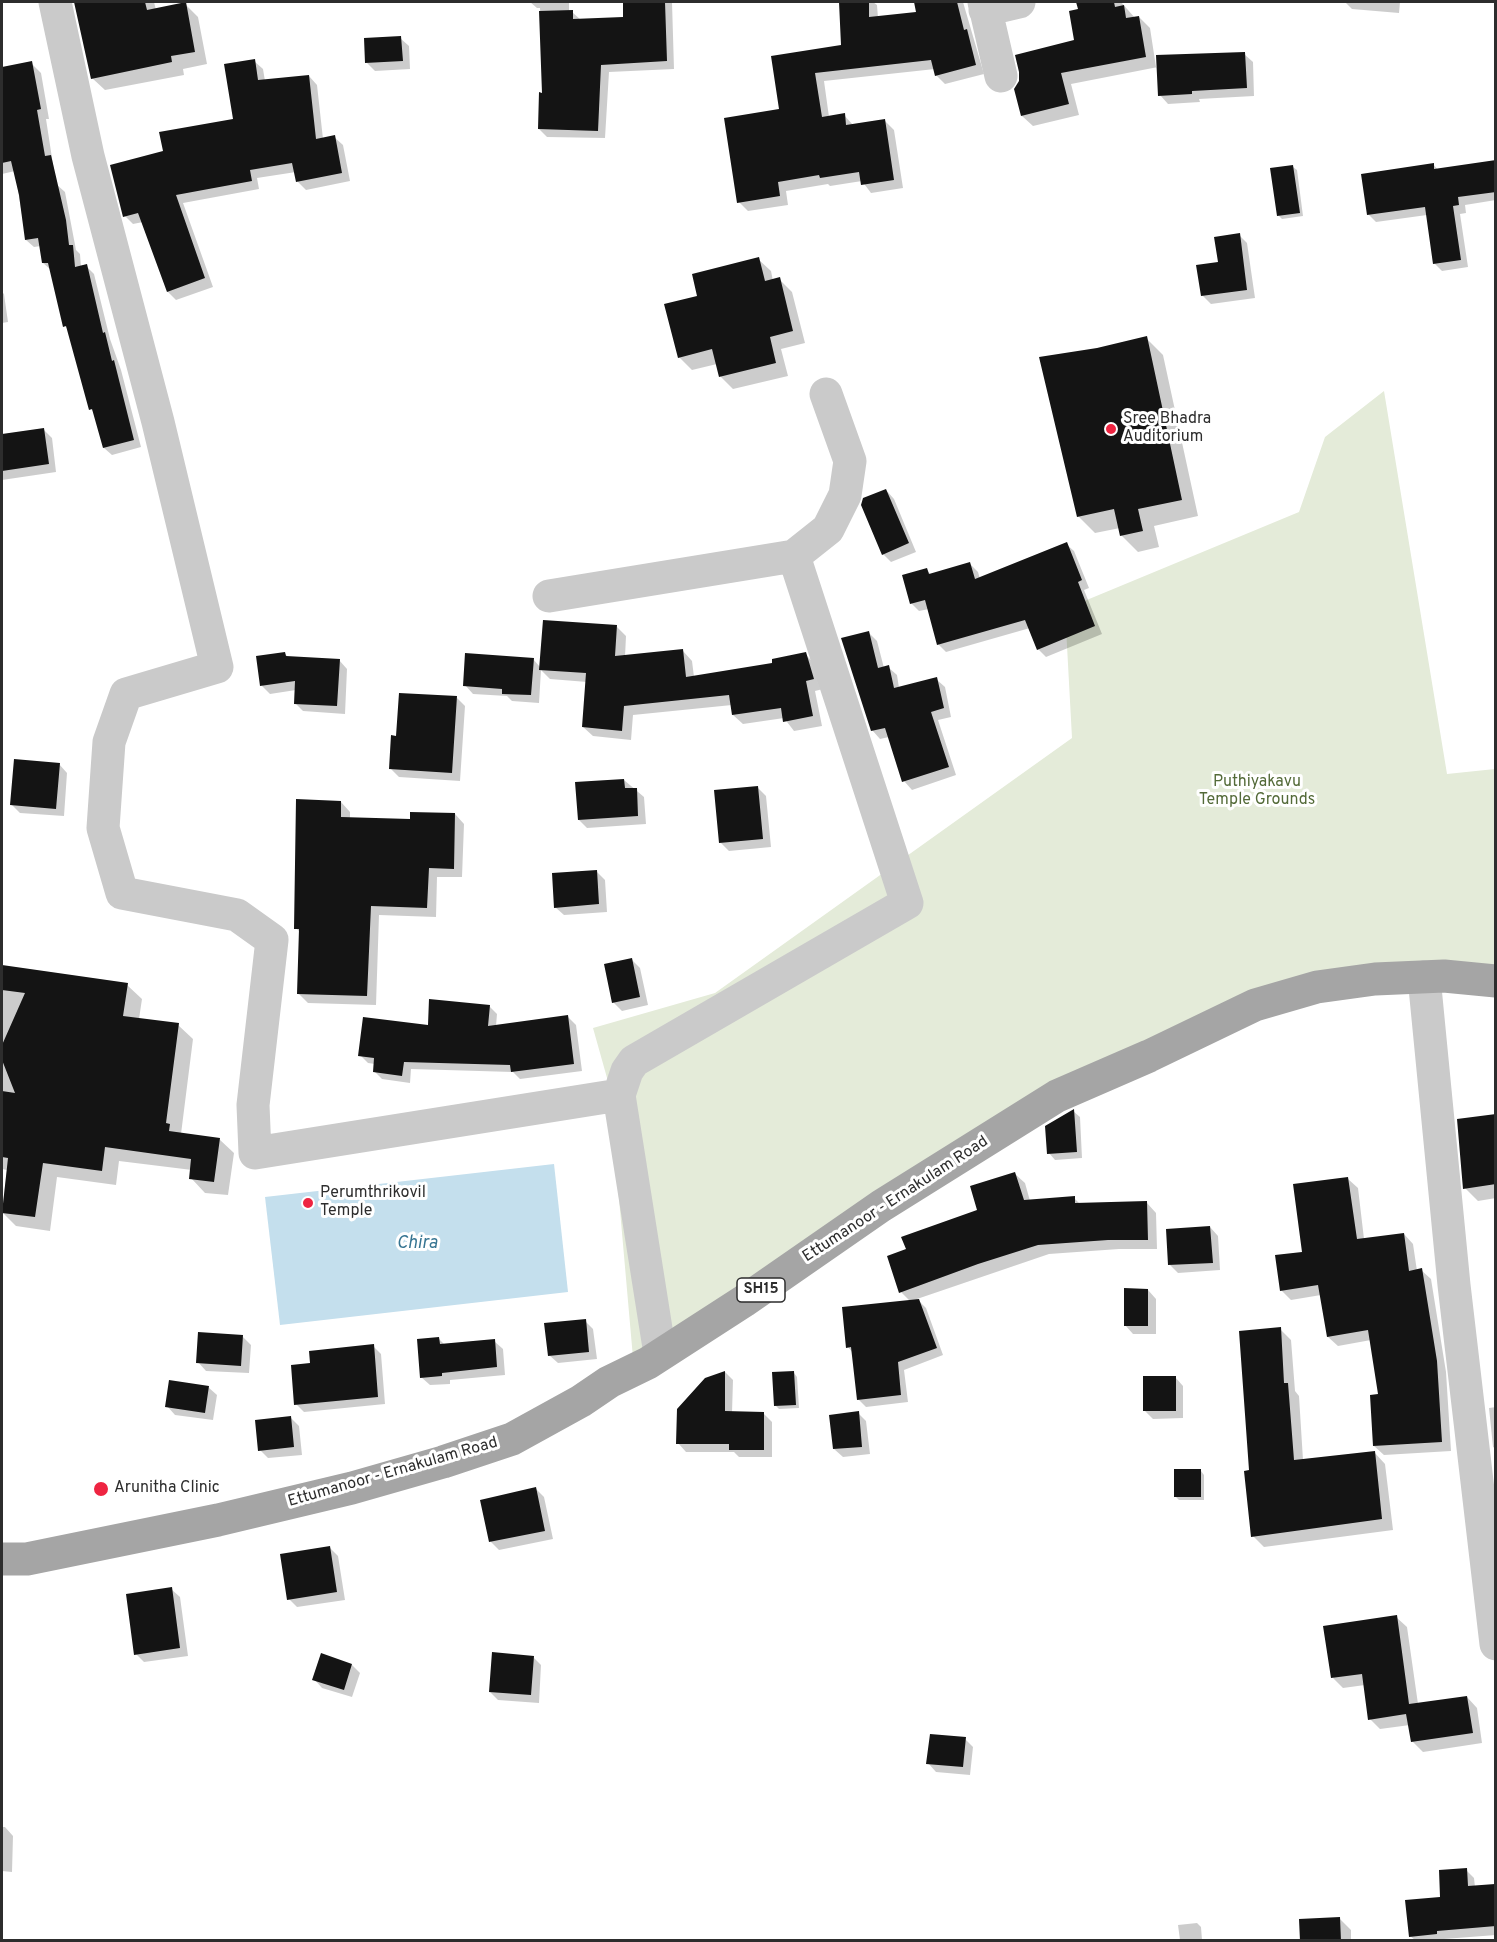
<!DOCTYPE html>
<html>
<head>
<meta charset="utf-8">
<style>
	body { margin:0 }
	#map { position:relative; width:1497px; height:1942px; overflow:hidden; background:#fff; font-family:Overpass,sans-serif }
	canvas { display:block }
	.frame { position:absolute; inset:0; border:3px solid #2d2d2d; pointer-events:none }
</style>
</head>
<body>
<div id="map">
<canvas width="1497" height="1942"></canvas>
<div class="frame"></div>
</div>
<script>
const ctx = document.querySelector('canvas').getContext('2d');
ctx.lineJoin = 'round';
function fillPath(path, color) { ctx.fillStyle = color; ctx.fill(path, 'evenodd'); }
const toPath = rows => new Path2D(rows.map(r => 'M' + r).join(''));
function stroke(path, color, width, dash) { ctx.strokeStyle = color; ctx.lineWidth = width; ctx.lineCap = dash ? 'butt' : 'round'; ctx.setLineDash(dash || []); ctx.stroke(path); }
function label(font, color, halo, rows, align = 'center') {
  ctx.font = font + ' Overpass,sans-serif'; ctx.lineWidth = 6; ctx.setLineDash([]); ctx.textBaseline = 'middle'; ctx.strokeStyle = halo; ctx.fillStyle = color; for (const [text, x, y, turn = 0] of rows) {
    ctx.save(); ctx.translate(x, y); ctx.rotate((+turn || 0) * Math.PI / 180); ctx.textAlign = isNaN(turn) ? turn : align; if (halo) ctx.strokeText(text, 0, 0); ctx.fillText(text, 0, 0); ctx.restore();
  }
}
fillPath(toPath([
	[1384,391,1447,774,1495,769,1495,969,1254,992,633,1358,609,1085,593,1028,715,993,1072,738,1065,609,1299,512,1325,437]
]), '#e4ebd9');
fillPath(toPath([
	[554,1164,568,1292,280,1325,265,1197]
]), '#c4dfed');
fillPath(toPath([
	[76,2,154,2,156,10,185,4,198,17,207,64,183,69,184,75,105,90,92,78],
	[530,2,569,2,569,12,572,12,581,20,625,18,624,2,672,2,674,69,609,72,605,138,547,137,539,129,544,94,540,8,537,8],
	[840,2,873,2,877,5,878,18,918,13,915,2,963,2,984,74,945,84,936,75,935,69,824,81,829,117,844,115,853,125,885,121,894,130,903,188,871,193,862,181,830,186,828,184,786,191,788,205,748,211,739,202,781,110,773,57,842,46],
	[1078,2,1121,2,1135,18,1139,17,1150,28,1156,67,1244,54,1253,62,1254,96,1199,99,1200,102,1168,104,1160,95,1158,67,1071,84,1079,115,1033,126,1022,116,1076,41,1079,10],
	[1345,2,1400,2,1399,13,1352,9],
	[400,38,409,46,410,69,375,71,367,63],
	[254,61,263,69,265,81,309,76,317,85,323,139,334,137,343,145,350,181,306,190,298,182,296,172,257,178,259,189,183,203,213,287,176,300,168,292,143,222,133,224,125,216,164,152,235,120],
	[31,63,41,73,49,119,46,119,56,184,65,192,76,250,80,254,81,267,86,266,94,274,110,339,121,370,141,447,112,455,104,448,95,413,91,409,69,330,65,326,51,270,43,263,41,246,34,247,26,240,15,171,2,174,2,69],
	[1496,161,1496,200,1465,205,1466,213,1460,214,1468,267,1442,271,1434,263,1427,215,1376,222,1368,214,1433,164,1438,170],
	[1293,167,1297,170,1303,216,1282,219,1278,215],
	[1239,235,1247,243,1255,298,1211,304,1202,295,1219,263],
	[758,259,771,271,773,281,779,279,792,292,805,343,781,349,788,376,733,389,721,377,717,364,692,370,679,357,699,297],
	[2,292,4,294,8,322,2,323],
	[1146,338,1163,355,1198,516,1154,526,1159,547,1138,552,1121,535,1120,528,1095,533,1078,516],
	[43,429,52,438,56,472,2,480,2,435],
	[886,490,894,499,916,552,891,562,883,554],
	[1066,544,1074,551,1089,588,1084,590,1102,634,1046,657,1038,649,1030,628,946,652,938,644,929,609,919,611,911,603,927,570,931,575,970,564,978,572,980,579],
	[617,627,626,636,625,657,683,651,692,661,694,677,774,664,805,654,815,664,823,689,815,691,822,726,794,731,784,718,743,724,733,715,732,705,633,715,631,740,593,736,583,727,587,682,550,679,541,670,539,703,512,701,507,696,473,694,465,685,533,659,540,667],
	[869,633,877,641,884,668,888,667,897,675,899,688,936,679,945,687,951,717,938,720,956,775,912,790,904,781,889,737,880,739,872,730],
	[285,654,288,657,339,660,347,669,345,714,303,711,295,703,296,690,270,694,262,686],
	[457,698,465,706,460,781,399,777,390,768],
	[59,764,67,773,64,816,20,813,11,804],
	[624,780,644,797,646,824,587,828,579,820],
	[758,788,766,796,771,847,729,851,720,842],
	[341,802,350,812,350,819,411,821,455,814,464,824,462,877,437,877,436,917,379,915,376,1005,308,1003,298,993,301,933,296,928],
	[597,872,605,880,607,912,564,915,555,907],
	[632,960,640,968,648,1005,622,1011,613,1002],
	[2,967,127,985,142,999,139,1019,178,1025,193,1039,181,1134,219,1139,234,1153,228,1195,205,1193,191,1178,192,1170,119,1161,116,1185,57,1177,50,1231,16,1226,2,1212,7,1170,2,1169],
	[489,1006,497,1014,496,1026,568,1017,576,1025,582,1071,520,1079,513,1072,411,1069,410,1083,382,1079,374,1071,375,1064,368,1063,360,1055],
	[1073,1111,1080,1117,1082,1158,1055,1160,1049,1153],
	[1496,1116,1496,1198,1478,1201,1465,1188],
	[1015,1174,1025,1183,1030,1201,1074,1198,1081,1205,1147,1203,1156,1213,1157,1249,1119,1249,1049,1254,917,1299,926,1308,943,1355,904,1370,908,1402,866,1407,858,1399,853,1353,848,1347,911,1302,901,1292,908,1250,978,1211],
	[1348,1179,1358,1188,1364,1239,1404,1234,1413,1244,1417,1271,1421,1270,1431,1279,1446,1372,1451,1451,1384,1455,1374,1446,1380,1396,1371,1340,1338,1346,1328,1337,1321,1295,1291,1300,1281,1290],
	[1210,1227,1218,1236,1220,1270,1178,1273,1170,1265],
	[1148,1290,1156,1299,1156,1334,1133,1334,1125,1325],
	[585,1321,593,1329,597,1359,558,1363,549,1355],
	[1280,1329,1291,1340,1295,1391,1299,1396,1303,1460,1374,1452,1385,1464,1393,1530,1264,1547,1253,1536,1250,1472],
	[242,1336,251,1345,249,1373,206,1371,198,1362],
	[439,1339,445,1345,494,1341,503,1349,505,1375,450,1380,450,1384,430,1385,421,1377],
	[373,1346,381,1354,385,1404,304,1412,296,1404,312,1364],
	[725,1372,733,1380,732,1413,764,1414,772,1422,772,1457,739,1457,734,1452,686,1452,678,1443],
	[794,1373,797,1377,799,1408,779,1409,775,1405],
	[1175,1377,1183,1386,1183,1418,1153,1419,1144,1410],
	[208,1387,217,1395,213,1420,175,1415,167,1406],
	[1496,1407,1496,1449,1493,1447,1489,1408],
	[858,1413,866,1421,870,1454,843,1457,834,1449],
	[290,1417,299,1426,302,1455,268,1458,260,1450],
	[1201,1471,1204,1475,1204,1500,1179,1500,1176,1497],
	[536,1489,544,1497,553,1539,499,1550,491,1542,482,1501],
	[330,1548,338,1556,345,1600,297,1607,289,1599],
	[171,1589,180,1597,188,1656,144,1662,136,1654],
	[1396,1617,1407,1627,1418,1704,1467,1697,1477,1708,1482,1743,1423,1752,1412,1741,1410,1725,1380,1729,1370,1719,1365,1685,1343,1688,1333,1678],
	[533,1657,541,1665,539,1703,498,1700,490,1692],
	[352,1665,360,1673,352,1697,322,1688,314,1679],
	[965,1739,973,1747,970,1775,936,1772,928,1763],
	[2,1827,5,1827,13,1836,12,1872,2,1871],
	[1466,1870,1474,1878,1475,1887,1496,1887,1496,1935,1444,1939,1444,1940,1415,1940,1410,1936],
	[1339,1918,1351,1930,1351,1940,1301,1940],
	[1197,1923,1201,1927,1202,1940,1180,1940,1178,1925]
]), '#0003');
fillPath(toPath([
	[74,2,145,2,147,10,186,2,195,52,171,56,172,62,91,79],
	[623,2,665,2,667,61,601,65,598,131,538,129,539,92,542,93,539,11,573,10,573,19,623,17],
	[839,2,869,2,869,17,916,12,914,2,957,2,964,30,967,29,976,65,935,76,931,60,815,73,822,117,845,113,846,125,885,119,894,180,861,185,859,172,820,178,819,175,778,182,780,196,737,203,724,118,779,109,771,56,841,45],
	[1076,2,1114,2,1115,7,1124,5,1126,18,1139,16,1146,57,1061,73,1069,104,1021,116,1014,89,1019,81,1019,72,1015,55,1074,40,1069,11,1078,9],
	[401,36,403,61,365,63,364,38],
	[1245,52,1247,88,1192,91,1192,94,1158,96,1156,55],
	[255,59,258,80,309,75,316,139,335,135,342,173,296,182,292,163,250,170,252,181,176,195,205,278,167,292,138,213,123,217,110,165,163,151,159,132,233,119,224,64],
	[32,61,41,109,37,110,45,156,51,155,66,220,69,245,73,245,75,267,87,264,103,333,105,332,112,361,114,360,134,440,103,448,92,409,89,410,66,326,63,327,48,263,42,263,38,238,25,240,19,195,11,161,2,163,2,67],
	[1496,160,1496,192,1458,197,1459,205,1453,206,1461,260,1433,264,1425,207,1367,215,1361,174,1434,163,1434,169],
	[1293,165,1300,213,1277,216,1270,168],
	[1240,233,1247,290,1201,296,1196,265,1218,262,1214,237],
	[759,257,765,281,780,277,793,331,770,337,776,363,719,377,712,349,678,358,664,304,697,296,692,274],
	[1147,336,1182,500,1138,509,1143,531,1120,536,1114,509,1077,517,1039,357,1097,348],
	[44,428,49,464,2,471,2,434],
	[886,489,909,543,882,555,861,505,863,498],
	[1067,542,1082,580,1078,582,1095,626,1037,650,1025,620,937,645,925,600,910,604,902,575,927,568,929,574,970,562,975,579],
	[543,620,617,625,615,656,683,649,686,677,772,663,772,659,806,652,814,679,806,681,813,716,783,722,781,708,732,715,729,695,624,706,622,731,582,727,586,673,539,670],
	[869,631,878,668,889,665,894,688,937,677,944,708,931,712,949,767,902,782,885,728,871,731,841,638],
	[285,652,286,656,340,659,337,706,294,704,295,681,260,686,256,656],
	[465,653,534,658,531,695,502,694,502,689,463,686],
	[399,693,457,696,452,773,389,769,391,735,396,736],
	[14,759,60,763,56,809,10,805],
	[624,779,625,788,637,788,638,816,578,820,575,782],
	[758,786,763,839,719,843,714,790],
	[296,799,341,801,341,817,410,819,410,812,455,813,454,869,429,868,427,908,371,906,367,996,297,994,299,929,294,929],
	[597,870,599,904,554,908,552,873],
	[632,958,640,997,612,1003,604,964],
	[2,965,128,983,123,1016,179,1023,166,1123,170,1124,169,1131,220,1138,214,1182,189,1179,191,1159,105,1147,102,1171,43,1163,35,1217,2,1213,8,1158,2,1157,2,1091,15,1093,2,1060,2,1045,25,993,2,990],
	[429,999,490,1005,488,1026,568,1015,574,1064,511,1072,510,1065,404,1062,402,1076,373,1072,374,1058,358,1056,363,1017,428,1025],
	[1074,1109,1077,1152,1047,1154,1045,1126],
	[1496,1114,1496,1184,1463,1189,1457,1119],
	[1015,1172,1024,1200,1075,1196,1075,1203,1147,1201,1148,1240,1108,1240,1038,1245,978,1264,899,1293,887,1256,906,1249,901,1237,977,1210,970,1186],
	[1348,1177,1357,1239,1404,1233,1409,1271,1422,1268,1437,1361,1442,1442,1373,1446,1370,1395,1378,1394,1368,1330,1327,1337,1318,1285,1280,1291,1275,1255,1302,1252,1293,1184],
	[1210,1226,1213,1263,1168,1265,1166,1229],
	[1124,1288,1148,1289,1148,1326,1124,1326],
	[919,1299,937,1348,898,1362,901,1395,857,1400,851,1347,846,1348,842,1307],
	[586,1319,589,1352,548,1356,544,1323],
	[1281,1327,1284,1383,1288,1383,1294,1460,1375,1451,1382,1519,1251,1537,1244,1471,1249,1470,1239,1331],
	[198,1332,243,1335,241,1366,196,1363],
	[439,1337,440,1344,495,1339,497,1367,442,1373,442,1376,420,1378,417,1339],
	[374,1344,378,1397,294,1405,291,1365,310,1363,309,1351],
	[725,1371,725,1411,764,1412,764,1450,729,1450,729,1444,676,1444,677,1409,705,1378],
	[794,1371,796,1405,774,1406,772,1372],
	[1143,1376,1176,1376,1176,1411,1143,1411],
	[169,1380,209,1386,205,1413,165,1407],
	[859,1411,862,1447,833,1449,829,1415],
	[291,1416,294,1447,258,1451,255,1420],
	[1174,1469,1201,1469,1201,1497,1174,1497],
	[536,1487,545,1531,489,1542,480,1500],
	[330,1546,337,1592,287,1600,280,1554],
	[172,1587,180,1648,134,1655,126,1594],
	[1397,1615,1409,1704,1467,1696,1473,1733,1411,1742,1406,1714,1368,1720,1362,1674,1331,1678,1323,1626],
	[492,1652,534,1656,531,1695,489,1692],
	[321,1653,352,1664,344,1690,312,1680],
	[930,1734,966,1737,963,1767,926,1764],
	[1467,1868,1468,1886,1495,1884,1496,1926,1437,1931,1437,1934,1409,1937,1405,1900,1440,1897,1439,1870],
	[1340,1917,1341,1941,1300,1941,1299,1919]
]), '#141414');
stroke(toPath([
	[55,2,88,156,158,422,217,667,126,694,109,742,103,828,122,893,237,915,272,940,253,1105,255,1153,619,1095],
	[984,2,1001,76],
	[985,10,1019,2],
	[549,596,794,556,828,529,845,495,850,461,826,394],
	[1424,977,1454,1285,1496,1644],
	[660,1354,619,1095,627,1071,634,1061,907,903,794,556]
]), '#cacaca', 33);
stroke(toPath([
	[2,1559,27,1559,218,1520,352,1488,443,1462,512,1439,581,1401,609,1382,648,1363,744,1301,881,1206,1057,1096,1149,1056,1255,1005,1317,987,1375,979,1444,976,1496,981]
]), '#a5a5a5', 33);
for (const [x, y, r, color] of [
	[1111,429,6,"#ee2441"],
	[308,1203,6,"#ee2441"],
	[101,1489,8,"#ee2441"]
]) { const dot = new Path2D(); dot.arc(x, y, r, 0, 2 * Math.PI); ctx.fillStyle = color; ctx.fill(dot); stroke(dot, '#fff', 2); }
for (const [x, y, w] of [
	[761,1290,48]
]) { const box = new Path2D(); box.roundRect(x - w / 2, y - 12, w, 24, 4.5); ctx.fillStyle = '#fff'; ctx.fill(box); stroke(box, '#2d2d2d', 1.5); }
label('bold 15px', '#2d2d2d', null, [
	["SH15",761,1290]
]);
label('16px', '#2d2d2d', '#fff', [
	["Sree Bhadra",1123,420],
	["Auditorium",1123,438],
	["Perumthrikovil",320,1194],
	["Temple",320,1212],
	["Arunitha Clinic",114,1489]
], 'left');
label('16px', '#536a38', '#fff', [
	["Puthiyakavu",1257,783],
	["Temple Grounds",1257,801]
]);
label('16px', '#2d2d2d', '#fff', [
	["Ettumanoor - Ernakulam Road",896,1200,-33],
	["Ettumanoor - Ernakulam Road",393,1473,-16]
]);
label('italic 18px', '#377592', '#fff', [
	["Chira",417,1244]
]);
</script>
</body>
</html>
